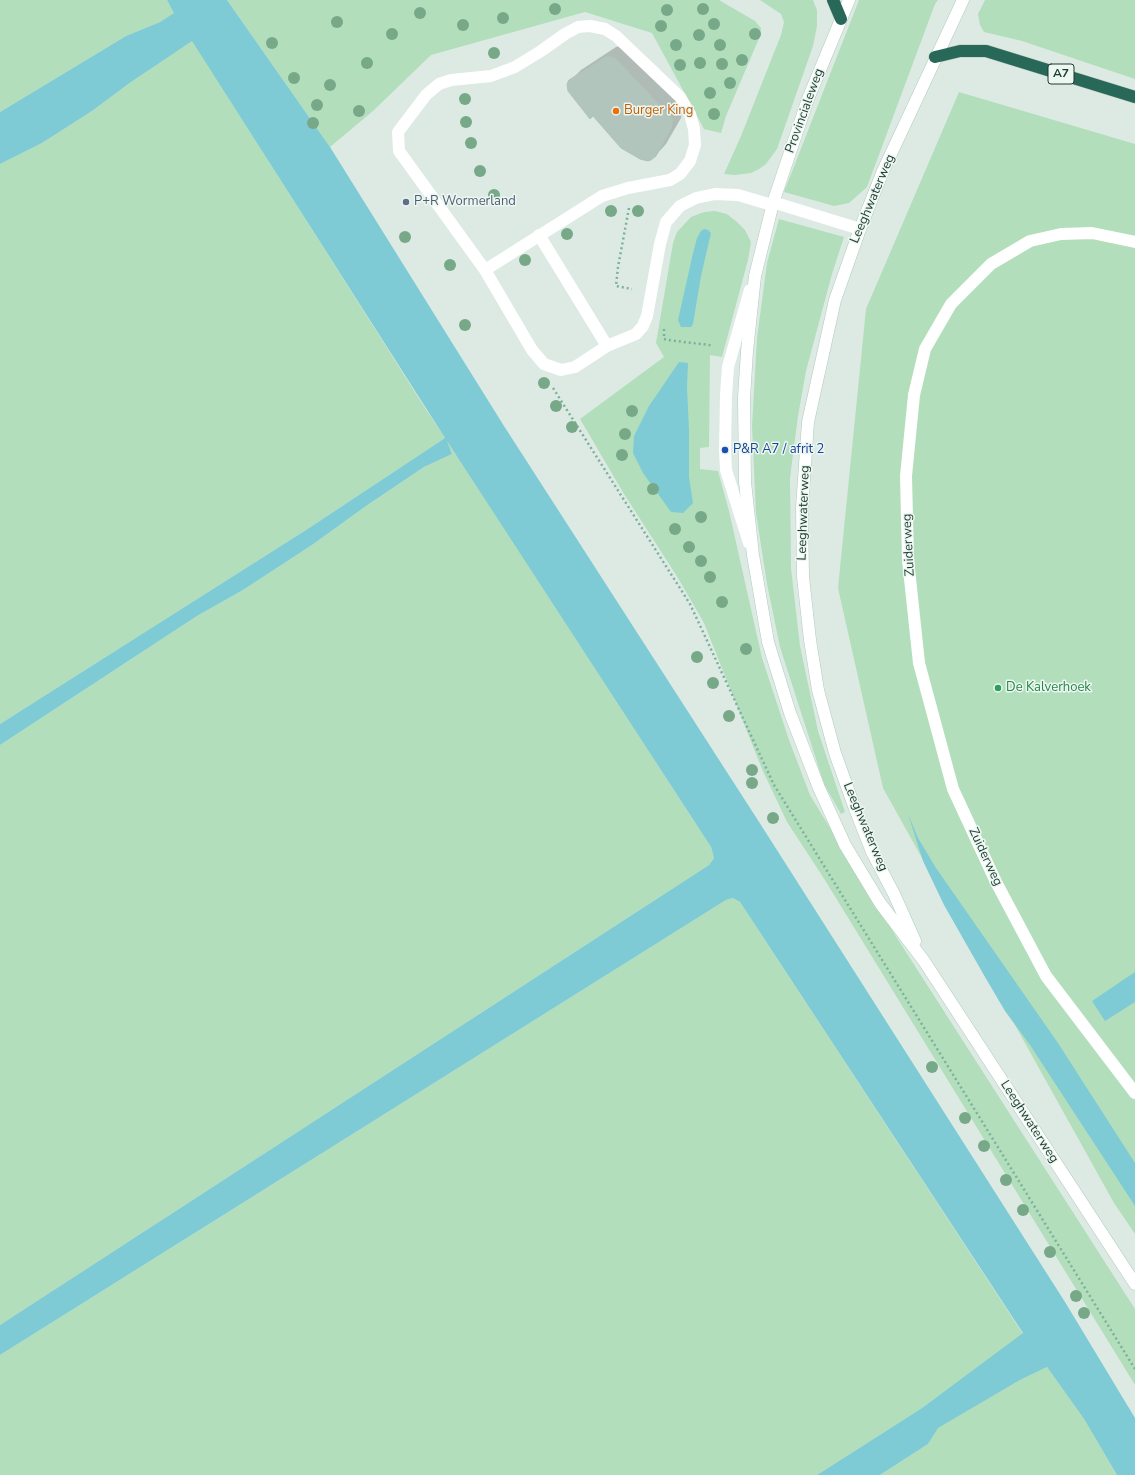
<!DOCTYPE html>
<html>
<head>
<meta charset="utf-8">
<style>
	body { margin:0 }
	canvas { display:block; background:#dceae3 }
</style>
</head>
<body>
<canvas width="1135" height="1475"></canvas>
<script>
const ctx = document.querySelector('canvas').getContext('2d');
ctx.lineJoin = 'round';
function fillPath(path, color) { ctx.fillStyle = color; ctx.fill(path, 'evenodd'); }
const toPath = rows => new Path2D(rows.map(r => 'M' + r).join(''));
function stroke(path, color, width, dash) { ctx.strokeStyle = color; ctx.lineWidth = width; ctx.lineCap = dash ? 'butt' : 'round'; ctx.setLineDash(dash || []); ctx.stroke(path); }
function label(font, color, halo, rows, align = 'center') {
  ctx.font = font + ' "Nunito Sans",sans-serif'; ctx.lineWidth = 3; ctx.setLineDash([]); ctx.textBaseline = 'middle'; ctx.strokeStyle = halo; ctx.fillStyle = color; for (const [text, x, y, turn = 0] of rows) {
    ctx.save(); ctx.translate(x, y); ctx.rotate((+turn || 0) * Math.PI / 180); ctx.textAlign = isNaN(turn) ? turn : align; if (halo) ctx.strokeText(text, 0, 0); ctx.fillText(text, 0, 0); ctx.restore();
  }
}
fillPath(toPath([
	[0,0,167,0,175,13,160,22,126,36,0,112],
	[227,0,719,0,755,21,761,28,760,36,726,116,721,133,704,129,652,33,585,12,431,55,373,111,330,147],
	[760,0,813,0,817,10,817,26,813,46,777,149,766,164,759,169,751,173,735,175,724,174,741,136,781,35,784,22,781,14],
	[859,0,938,0,935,4,867,187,849,203,834,206,784,192],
	[985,0,1135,0,1135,79,1022,41,984,32,980,25,978,14],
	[192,40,425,408,467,471,711,847,714,858,709,865,0,1325,0,745,197,616,243,590,312,545,366,506,424,467,452,454,445,438,306,530,0,724,0,164,42,143,92,111,131,82],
	[959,92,1135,144,1135,1234,1114,1203,883,788,838,588,866,309],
	[715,211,727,214,737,222,745,230,751,242,748,260,722,357,710,355,709,447,700,448,700,469,718,471,729,511,762,658,789,740,810,795,897,938,1135,1309,1135,1385,823,877,787,822,762,769,704,623,678,578,624,494,580,419,664,357,656,343,673,243,677,232,691,217,704,212],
	[779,219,844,237,832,274,806,371,798,416,790,478,791,568,800,646,818,731,845,812,841,814,824,784,780,647,767,584,756,513,752,426,757,338,767,263],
	[733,898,740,902,1023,1334,922,1408,817,1475,0,1475,0,1355,726,900],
	[1047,1367,1084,1419,1117,1475,880,1475,928,1444,937,1428,1020,1380]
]), '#b3debc');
fillPath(toPath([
	[167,0,227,0,330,147,504,426,761,825,1065,1302,1135,1418,1135,1475,1117,1475,1084,1419,1047,1367,1020,1380,938,1428,928,1444,880,1475,817,1475,922,1408,1023,1333,740,902,733,898,726,900,0,1355,0,1325,709,865,714,858,711,847,447,441,452,454,424,467,366,506,312,545,243,590,197,616,0,745,0,724,306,530,445,438,192,41,131,82,92,111,42,143,0,164,0,112,126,36,160,22,174,13],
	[704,229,708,230,711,233,701,276,693,324,691,327,681,327,678,320,693,253,697,238,701,231],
	[679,362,688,363,687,387,689,430,689,477,693,503,683,513,671,512,643,473,633,453,634,436,649,406],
	[908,814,918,838,936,868,1058,1043,1135,1163,1135,1206,1030,1045,1005,1011,985,977,944,905,923,861],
	[1135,972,1135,1002,1105,1021,1092,1001]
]), '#7fcbd5');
fillPath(toPath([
	[621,46,626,49,683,108,681,118,666,144,656,155,570,81,581,70,616,47]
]), '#0003');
const building = toPath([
	[607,56,615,58,673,119,671,129,656,156,651,160,648,161,640,159,621,148,593,116,590,119,568,91,567,84,569,80,607,56]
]);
fillPath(building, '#b2c5bc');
stroke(building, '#aec4ba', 1);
const secondary = toPath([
	[849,0,808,99,773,203,755,276,747,351,744,398,745,482,753,555,768,642,790,713,819,788,845,845,880,903,924,961,1135,1284],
	[915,941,894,894,872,852,854,806,835,753,818,690,810,640,803,577,802,507,808,422,835,300,860,229,883,171,963,0]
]);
const motorway = toPath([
	[833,0,841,19],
	[935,57,960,51,986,51,1135,97]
]);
stroke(secondary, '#afcbbf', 13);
stroke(motorway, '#bbc4c1', 13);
stroke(toPath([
	[629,208,618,267,616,286,632,289],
	[664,329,664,339,668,340,709,345,713,347],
	[553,388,690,604,774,785,1135,1369]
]), '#7ab09d', 2.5, [2, 3]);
stroke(toPath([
	[539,235,607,346],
	[1135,242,1092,233,1061,234,1030,241,991,264,951,304,925,349,914,395,906,476,908,560,919,663,953,789,996,882,1046,976,1135,1093],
	[485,270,602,196,628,188,670,180,680,174,690,161,695,145,694,129,690,114,680,97,616,36,605,29,590,26,578,27,565,34,541,51,515,67,491,76,451,80,439,84,426,95,398,132,399,151,485,270,532,350,544,364,561,370,575,367,607,346,636,334,643,326,647,316,660,244,666,222,680,206,696,198,715,194,738,195,765,203,779,204,860,229],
	[749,543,726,470,725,450,726,395,728,367,750,290]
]), '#fff', 12);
stroke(secondary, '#fff', 12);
stroke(motorway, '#276858', 12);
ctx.fillStyle = '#77a989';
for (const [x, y] of [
	[555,9],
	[703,9],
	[667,10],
	[420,13],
	[503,18],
	[337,22],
	[714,24],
	[463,25],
	[661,26],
	[392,34],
	[755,34],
	[699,35],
	[272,43],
	[676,45],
	[720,45],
	[494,53],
	[742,60],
	[367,63],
	[700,63],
	[722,64],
	[680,65],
	[294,78],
	[730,83],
	[330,85],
	[710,93],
	[465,99],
	[317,105],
	[359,111],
	[714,114],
	[466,122],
	[313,123],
	[471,143],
	[480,171],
	[494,195],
	[611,211],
	[638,211],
	[567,234],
	[405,237],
	[525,260],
	[450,265],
	[465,325],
	[544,383],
	[556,406],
	[632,411],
	[572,427],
	[625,434],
	[622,455],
	[653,489],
	[701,517],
	[675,529],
	[689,547],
	[701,561],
	[710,577],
	[722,602],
	[746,649],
	[697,657],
	[713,683],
	[729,716],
	[752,770],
	[752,783],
	[773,818],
	[932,1067],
	[965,1118],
	[984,1146],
	[1006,1180],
	[1023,1210],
	[1050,1252],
	[1076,1296],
	[1084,1313]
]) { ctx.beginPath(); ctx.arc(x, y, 6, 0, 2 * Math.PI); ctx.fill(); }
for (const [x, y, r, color] of [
	[616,111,4,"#e8710a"],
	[406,202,4,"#5c6f8a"],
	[725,450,4,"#1a4fb4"],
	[998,688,4,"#2e9e5b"]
]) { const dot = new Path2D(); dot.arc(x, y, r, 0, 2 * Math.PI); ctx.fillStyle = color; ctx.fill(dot); stroke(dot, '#edf7f1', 1.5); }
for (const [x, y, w] of [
	[1061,74,26]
]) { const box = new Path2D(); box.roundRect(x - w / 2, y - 10, w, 20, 3); ctx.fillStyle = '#edf7f1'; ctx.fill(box); stroke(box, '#1d3a31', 1); }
label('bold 12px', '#1d3a31', null, [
	["A7",1061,74]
]);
label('13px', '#c56008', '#edf7f1', [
	["Burger King",624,111]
], 'left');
label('13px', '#1d3a31', '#edf7f1', [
	["Provincialeweg",805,111,-70],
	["Leeghwaterweg",873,199,-67],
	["Leeghwaterweg",804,513,-88],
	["Zuiderweg",909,545,-93],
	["Leeghwaterweg",865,827,67],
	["Zuiderweg",985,857,65],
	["Leeghwaterweg",1029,1122,57]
]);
label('13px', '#4e5e75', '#edf7f1', [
	["P+R Wormerland",414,202]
], 'left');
label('13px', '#164399', '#edf7f1', [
	["P&R A7 / afrit 2",733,450]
], 'left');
label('13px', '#27864d', '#edf7f1', [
	["De Kalverhoek",1006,688]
], 'left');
</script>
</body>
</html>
